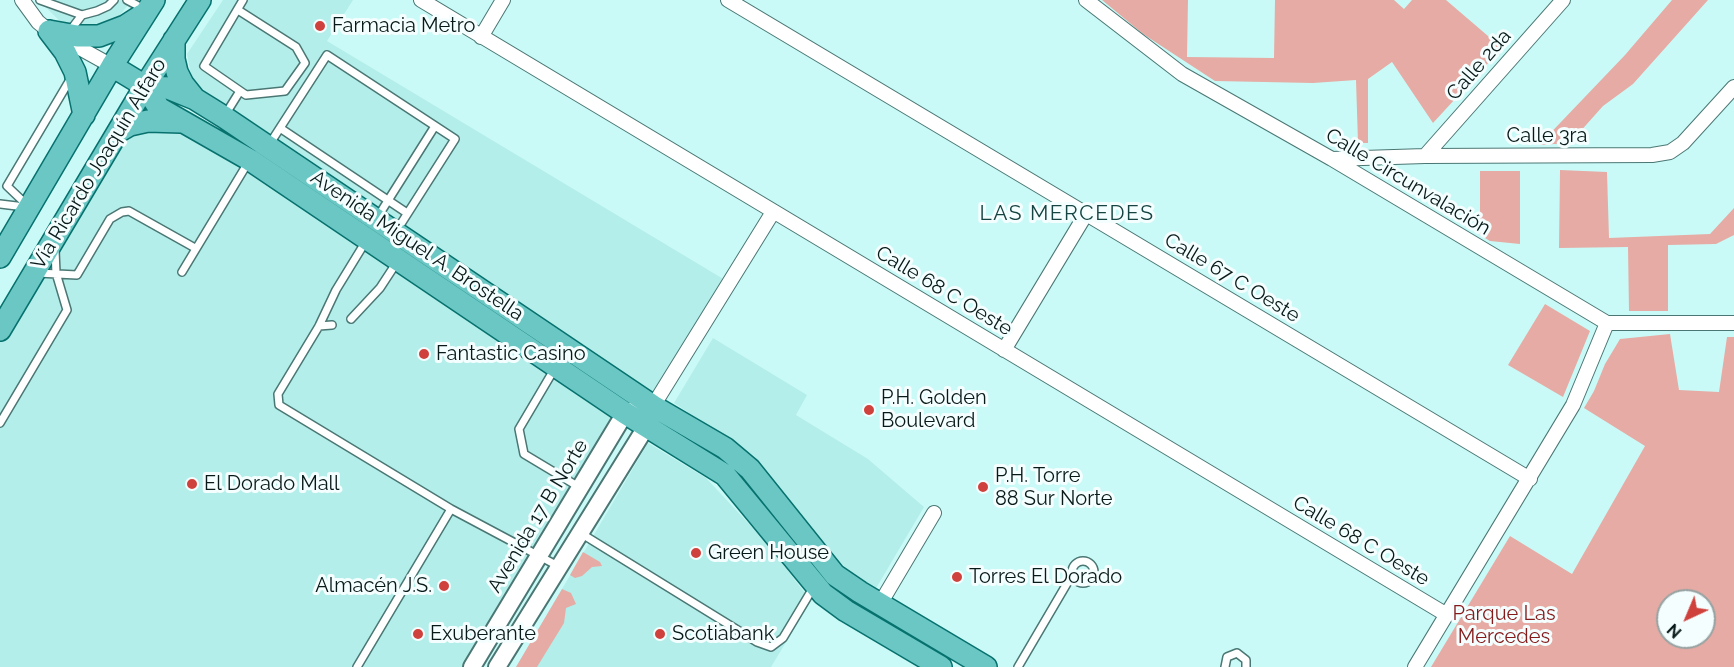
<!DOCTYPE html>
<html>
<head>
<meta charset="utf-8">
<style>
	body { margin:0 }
	#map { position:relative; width:1734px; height:667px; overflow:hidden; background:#cafaf7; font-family:Raleway,sans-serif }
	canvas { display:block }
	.north { position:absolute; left:1656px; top:589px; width:60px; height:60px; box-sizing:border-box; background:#f5fefe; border:2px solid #96a2a2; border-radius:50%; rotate:224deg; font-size:16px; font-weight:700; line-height:24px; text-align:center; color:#071918 }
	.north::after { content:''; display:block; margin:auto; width:21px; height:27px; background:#cf413c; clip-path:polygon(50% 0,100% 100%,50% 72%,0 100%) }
</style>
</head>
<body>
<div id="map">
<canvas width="1734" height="667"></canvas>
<div class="north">N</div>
</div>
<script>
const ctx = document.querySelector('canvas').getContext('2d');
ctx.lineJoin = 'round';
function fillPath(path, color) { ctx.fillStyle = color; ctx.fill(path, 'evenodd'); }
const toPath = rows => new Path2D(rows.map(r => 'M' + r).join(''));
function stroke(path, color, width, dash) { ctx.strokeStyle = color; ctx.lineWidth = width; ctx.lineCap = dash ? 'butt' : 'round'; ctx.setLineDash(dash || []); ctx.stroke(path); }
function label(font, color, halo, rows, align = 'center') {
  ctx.font = font + ' Raleway,sans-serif'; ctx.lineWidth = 6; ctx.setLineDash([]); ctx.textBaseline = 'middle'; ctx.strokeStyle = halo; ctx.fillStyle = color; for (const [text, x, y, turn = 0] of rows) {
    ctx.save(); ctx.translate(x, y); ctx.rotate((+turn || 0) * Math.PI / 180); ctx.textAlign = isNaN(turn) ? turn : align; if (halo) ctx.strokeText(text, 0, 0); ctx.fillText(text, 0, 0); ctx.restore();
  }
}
fillPath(toPath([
	[38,0,132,0,117,19,102,28,64,25],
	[223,0,353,0,327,41,730,283,653,406,268,146,269,133,195,86,192,80,187,54],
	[184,123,625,413,472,667,0,667,0,330,118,132],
	[713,338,807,395,796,415,868,459,924,507,875,590,850,574,754,456,674,403],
	[648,443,706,478,765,541,811,601,771,667,516,667]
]), '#b3eeea');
fillPath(toPath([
	[1102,0,1188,0,1187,57,1274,58,1275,0,1394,0,1404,9,1412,0,1446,0,1502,48,1433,123,1392,62,1368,79,1368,143,1358,143,1356,80,1313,83,1215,81,1143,34],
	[1672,0,1708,0,1633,84,1603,106,1570,143,1539,145,1625,55],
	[1560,170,1607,172,1609,238,1710,234,1734,208,1734,235,1716,244,1668,245,1668,311,1629,311,1628,247,1559,248],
	[1480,171,1520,171,1520,244,1490,241,1480,235],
	[1545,304,1590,331,1563,397,1508,365],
	[1670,334,1679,390,1719,392,1727,337,1734,337,1734,667,1431,667,1510,536,1572,574,1645,446,1584,408,1594,391,1605,364,1620,339],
	[1668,601,1704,601,1704,637,1668,637],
	[583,552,600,562,602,566,592,567,582,576,575,578,570,575],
	[562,589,571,593,576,604,566,608,564,623,537,667,516,667]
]), '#e6aba4');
const service = toPath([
	[40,0,82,15],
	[127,0,146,10],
	[238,10,296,47,305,63,285,91,246,95,204,66,243,0],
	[69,32,82,15,97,11,108,6,114,0],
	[225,115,240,91],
	[280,128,407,213],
	[269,145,327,55,455,139,397,230],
	[0,204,25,207],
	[28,206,7,186,71,78],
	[377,218,435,126],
	[366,241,336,290,319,326,278,394,279,405,451,509,558,566],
	[182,272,249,161],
	[38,273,77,275,110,219,122,212,129,211,195,248],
	[351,319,380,288,397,262],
	[319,326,332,325],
	[555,368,519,429,524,454,579,487],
	[0,423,67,310,56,273,55,250],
	[582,534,757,642,771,647,783,638,813,588],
	'1072 572a11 11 0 1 1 22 0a11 11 0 1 1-22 0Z',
	[357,667,451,509],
	[1018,667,1072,575],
	[1225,667,1227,657,1237,653,1246,660,1246,667]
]);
const minor = toPath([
	[22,0,38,22,49,31,112,66],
	[421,0,1447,615],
	[728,0,1530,479],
	[1086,0,1182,74,1332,159,1607,323,1734,323],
	[481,37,503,0],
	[1425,156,1563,0],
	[1332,159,1425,156,1652,155,1670,152,1683,143,1734,87],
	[1004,350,1086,214],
	[653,406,773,212],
	[880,604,934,513],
	[1415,667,1573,405,1607,323]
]);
const tertiary = toPath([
	[472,667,625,413,635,410],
	[497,667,646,427,650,415]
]);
const primary = toPath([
	[49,31,77,36,99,36,125,26,142,15],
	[49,31,65,52,75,72,84,115],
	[174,40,174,59,177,72,183,84,195,99],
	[112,66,145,86,159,108,250,160,625,413,725,475,823,594,846,611,941,667],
	[145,86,168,88,195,99,224,117,653,406,725,448,750,469,835,575,860,592,986,667],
	[118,132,130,125,148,121,181,122],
	[0,257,112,66,154,0],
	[0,330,145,86,200,0]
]);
stroke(service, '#4a7774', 10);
stroke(minor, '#4a7774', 16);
stroke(tertiary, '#4a7774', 20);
stroke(primary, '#07716e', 24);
stroke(service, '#fff', 7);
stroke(minor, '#fff', 14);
stroke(tertiary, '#fff', 16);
stroke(primary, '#6ac7c4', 21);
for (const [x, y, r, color] of [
	[320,26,6,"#cf413c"],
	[424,354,6,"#cf413c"],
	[869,410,6,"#cf413c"],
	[192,484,6,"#cf413c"],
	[983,487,6,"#cf413c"],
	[696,553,6,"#cf413c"],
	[957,577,6,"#cf413c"],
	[444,586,6,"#cf413c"],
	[418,634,6,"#cf413c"],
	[660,634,6,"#cf413c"]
]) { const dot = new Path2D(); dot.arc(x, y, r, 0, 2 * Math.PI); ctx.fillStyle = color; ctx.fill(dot); stroke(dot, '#f5fefe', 2); }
label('20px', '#071918', '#f5fefe', [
	["Farmacia Metro",332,26],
	["Fantastic Casino",436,354],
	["P.H. Golden",881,398],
	["Boulevard",881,421],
	["P.H. Torre",995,476],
	["88 Sur Norte",995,499],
	["El Dorado Mall",204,484],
	["Green House",708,553],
	["Torres El Dorado",969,577],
	["Almacén J.S.",432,586,"right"],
	["Exuberante",430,634],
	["Scotiabank",672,634]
], 'left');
label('20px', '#071918', '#f5fefe', [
	["Calle 2da",1479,65,-49],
	["Calle 3ra",1547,136],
	["Vía Ricardo Joaquín Alfaro",99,164,-59],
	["Calle Circunvalación",1408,182,31],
	["Avenida Miguel A. Brostella",417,246,34],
	["Calle 67 C Oeste",1232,278,31],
	["Calle 68 C Oeste",944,291,31],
	["Avenida 17 B Norte",538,516,-59],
	["Calle 68 C Oeste",1361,541,31]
]);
label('20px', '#861a1a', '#f5fefe', [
	["Parque Las",1504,614],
	["Mercedes",1504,637]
]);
ctx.letterSpacing = '1.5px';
label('21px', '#164442', '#f5fefe', [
	["LAS MERCEDES",1067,214]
]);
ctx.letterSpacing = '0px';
</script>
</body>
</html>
